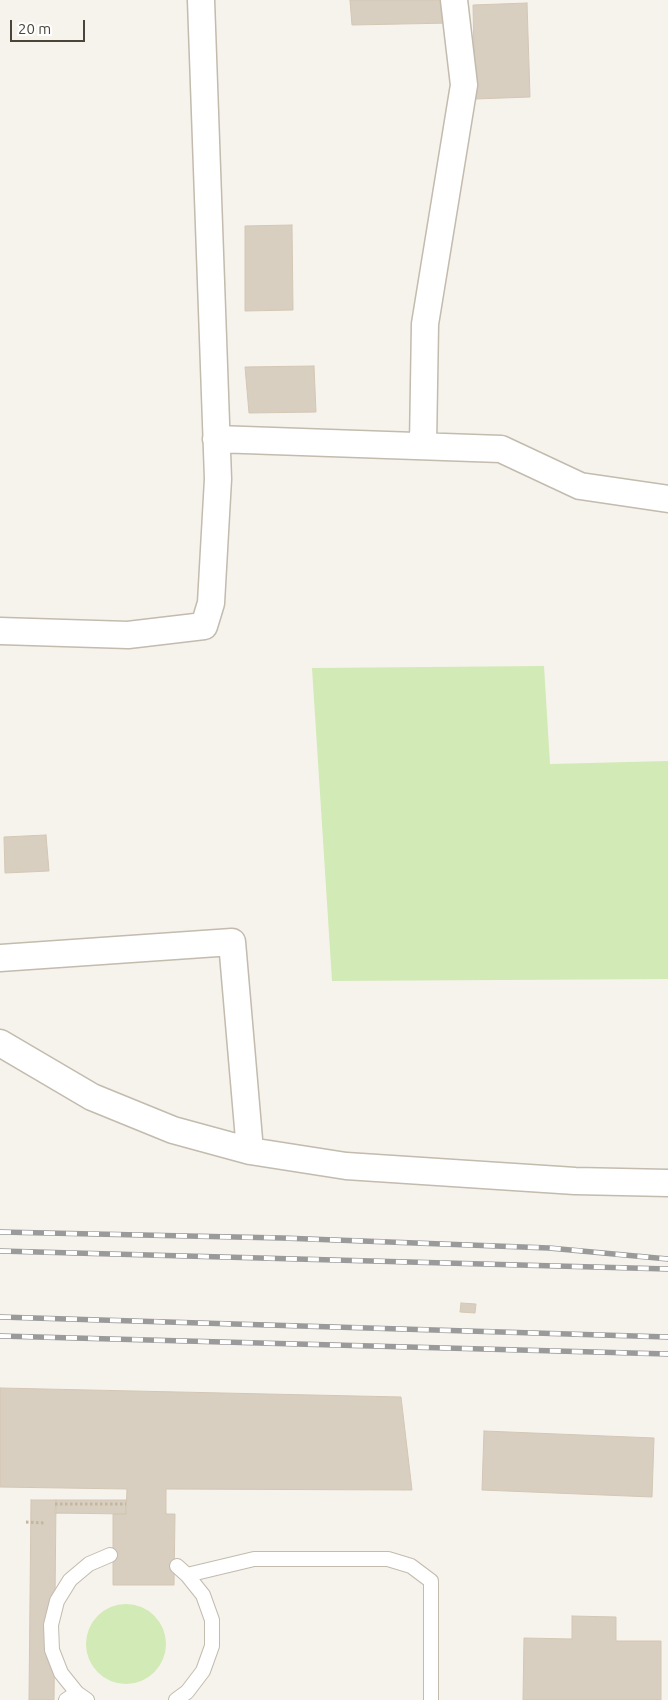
<!DOCTYPE html>
<html>
<head>
<meta charset="utf-8">
<style>
	body { margin:0 }
	#map { position:relative; width:668px; height:1700px; overflow:hidden; background:#f6f3ec; font-family:Ubuntu,sans-serif }
	canvas { display:block }
	.scale { position:absolute; left:10px; top:20px; width:75px; height:22px; box-sizing:border-box; border:2px solid #4b4439; border-top:0; padding-left:6px; font-size:15px; line-height:18px; white-space:nowrap; color:#4b4439; -webkit-text-stroke:4px #fff; paint-order:stroke }
</style>
</head>
<body>
<div id="map">
<canvas width="668" height="1700"></canvas>
<div class="scale">20 m</div>
</div>
<script>
const ctx = document.querySelector('canvas').getContext('2d');
ctx.lineJoin = 'round';
function fillPath(path, color) { ctx.fillStyle = color; ctx.fill(path, 'evenodd'); }
const toPath = rows => new Path2D(rows.map(r => 'M' + r).join(''));
function stroke(path, color, width, dash) { ctx.strokeStyle = color; ctx.lineWidth = width; ctx.lineCap = dash ? 'butt' : 'round'; ctx.setLineDash(dash || []); ctx.stroke(path); }
fillPath(toPath([
	[544,666,550,764,668,761,668,979,332,981,312,668],
	'86 1644a40 40 0 1 1 80 0a40 40 0 1 1-80 0Z'
]), '#d2eab5');
const building = toPath([
	[350,0,450,0,451,23,352,25,350,0],
	[527,3,530,97,475,99,473,5,527,3],
	[292,225,293,310,245,311,245,226,292,225],
	[314,366,316,412,249,413,245,367,314,366],
	[46,835,49,871,5,873,4,837,46,835],
	[461,1303,476,1304,475,1313,460,1312,461,1303],
	[0,1388,401,1397,412,1490,166,1489,166,1514,175,1514,174,1585,113,1585,113,1514,126,1514,127,1489,0,1487,0,1388],
	[484,1431,654,1438,652,1497,482,1490,484,1431],
	[31,1500,56,1500,54,1700,29,1700,31,1500],
	[56,1500,126,1500,126,1514,55,1513,56,1500],
	[572,1616,616,1617,616,1641,661,1641,661,1700,523,1700,524,1638,572,1639,572,1616]
]);
fillPath(building, '#d8cfc1');
stroke(building, '#d3c7b4', 1);
const lane = toPath([
	[187,1575,254,1559,388,1559,411,1566,431,1581,431,1700],
	[66,1700,77,1693],
	[87,1700,77,1693,61,1673,52,1650,51,1625,57,1601,70,1580,89,1564,110,1555],
	[176,1700,187,1692,203,1671,212,1646,212,1620,203,1595,187,1575,177,1566]
]);
const street = toPath([
	[216,439,501,449,580,486,668,499],
	[423,445,425,324,464,85,454,0],
	[0,631,128,635,204,626,211,603,218,479,201,0],
	[0,958,232,942,250,1151],
	[0,1043,92,1097,173,1130,250,1151,346,1166,575,1181,668,1183]
]);
stroke(lane, '#c2bbae', 16);
stroke(street, '#c2bbae', 29);
stroke(toPath([
	[55,1504,126,1504],
	[26,1522,44,1523]
]), '#c4b79f', 3, [2.5, 2.5]);
stroke(lane, '#fff', 14);
stroke(street, '#fff', 26);
const rail = toPath([
	[0,1232,282,1238,549,1248,668,1259],
	[0,1251,668,1269],
	[0,1317,668,1337],
	[0,1336,668,1354]
]);
stroke(rail, '#9a9a9a', 5.5);
stroke(rail, '#fff', 4, [11]);
</script>
</body>
</html>
